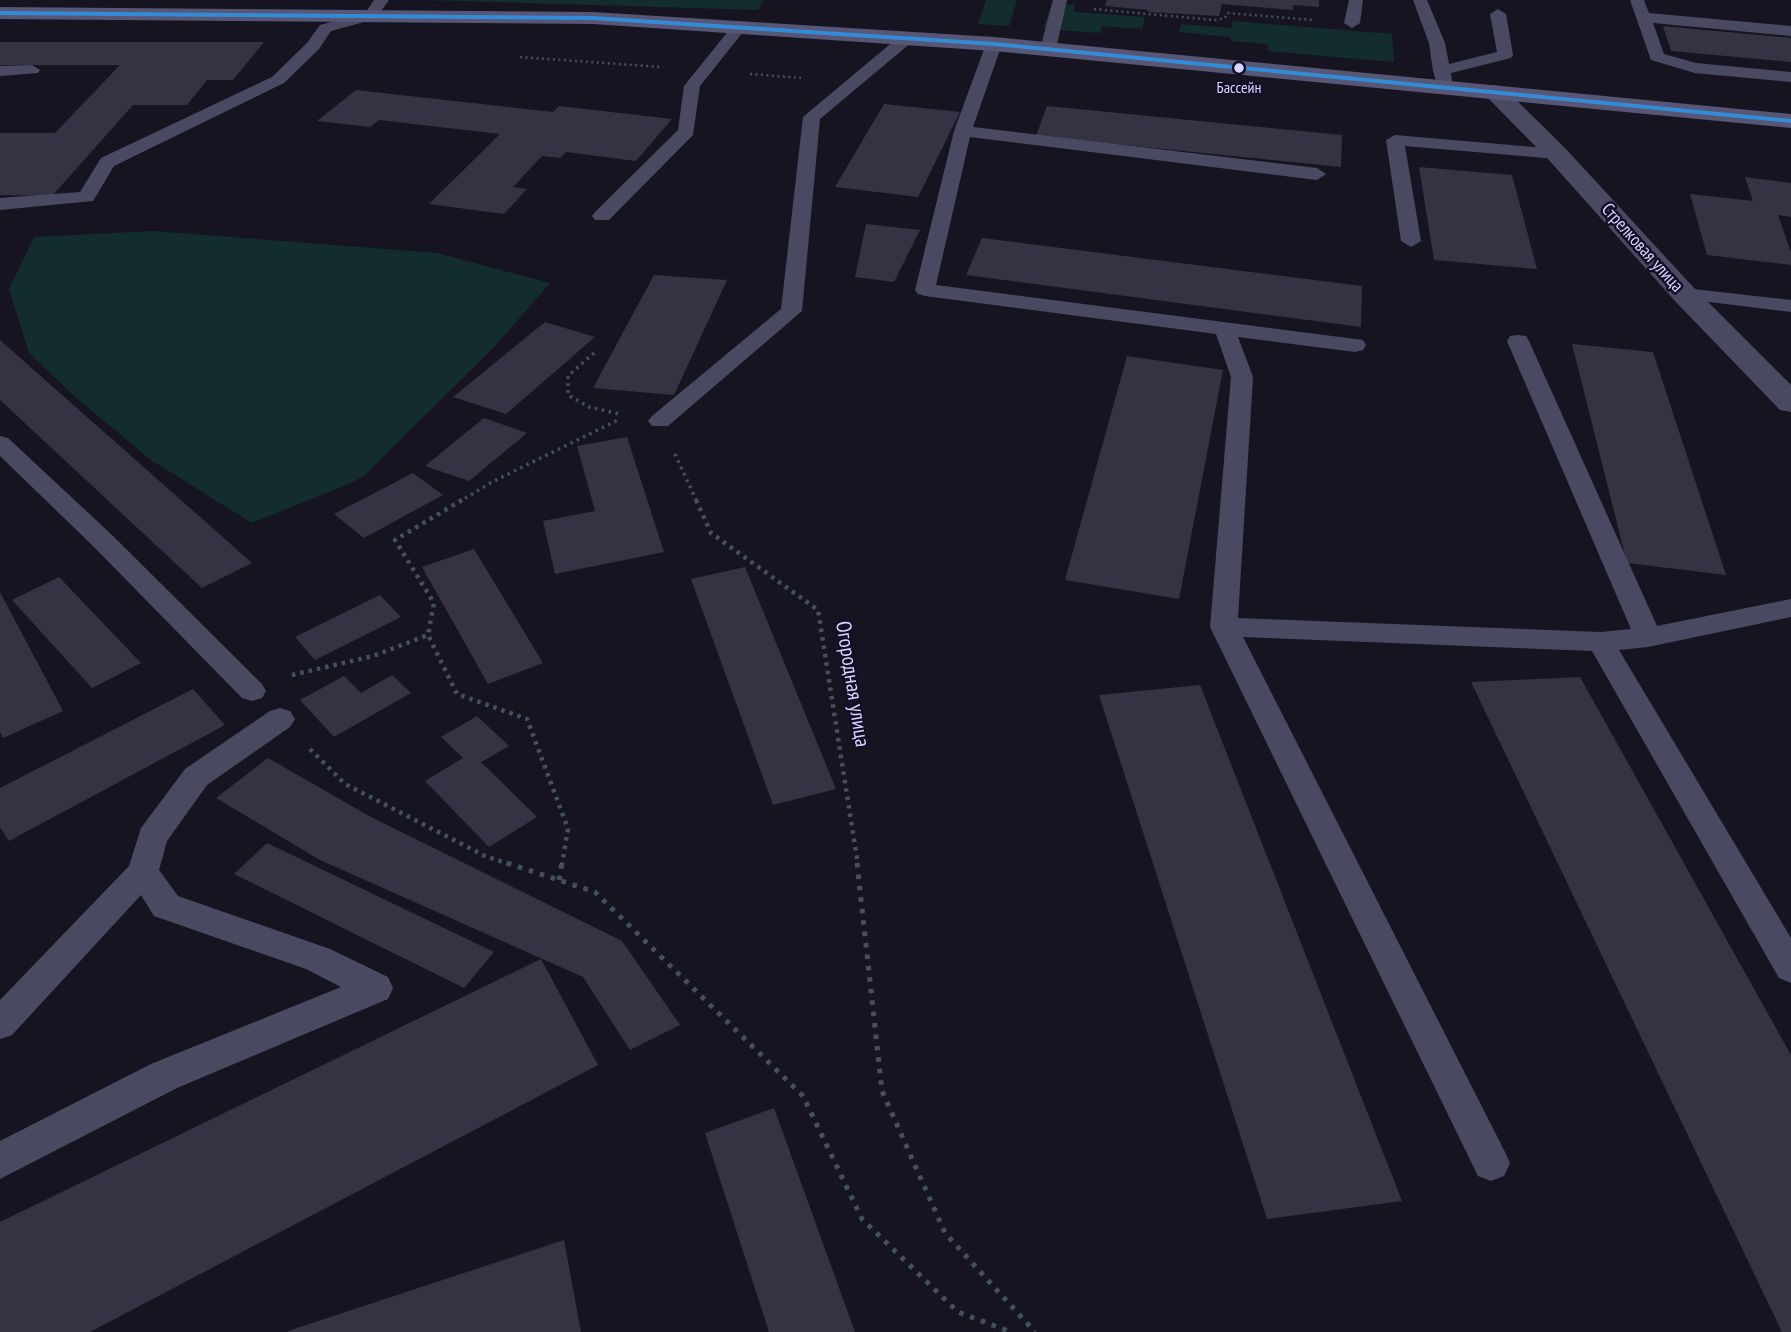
<!DOCTYPE html>
<html>
<head>
<meta charset="utf-8">
<style>
	body { margin:0 }
	canvas { display:block; background:#161421 }
</style>
</head>
<body>
<canvas width="1791" height="1332"></canvas>
<script>
const ctx = document.querySelector('canvas').getContext('2d');
ctx.lineJoin = 'round';
function fillPath(path, color) { ctx.fillStyle = color; ctx.fill(path, 'evenodd'); }
const toPath = rows => new Path2D(rows.map(r => 'M' + r).join(''));
function stroke(path, color, width, dash) { ctx.strokeStyle = color; ctx.lineWidth = width; ctx.lineCap = dash ? 'butt' : 'round'; ctx.setLineDash(dash || []); ctx.stroke(path); }
function label(font, color, halo, rows, align = 'center') {
  ctx.font = font + ' "PT Sans Narrow",sans-serif'; ctx.lineWidth = 5; ctx.setLineDash([]); ctx.textBaseline = 'middle'; ctx.strokeStyle = halo; ctx.fillStyle = color; for (const [text, x, y, turn = 0] of rows) {
    ctx.save(); ctx.translate(x, y); ctx.rotate((+turn || 0) * Math.PI / 180); ctx.textAlign = isNaN(turn) ? turn : align; if (halo) ctx.strokeText(text, 0, 0); ctx.fillText(text, 0, 0); ctx.restore();
  }
}
fillPath(toPath([
	[427,0,764,0,758,10],
	[986,0,1017,0,1009,26,978,24],
	[1052,3,1075,5,1074,12,1145,17,1142,29,1102,26,1100,33,1043,29],
	[1233,21,1392,34,1394,62,1267,51,1268,44,1230,41,1230,37,1179,32,1181,24,1232,28],
	[153,231,437,253,550,283,496,345,365,475,349,484,252,523,151,460,73,395,29,353,9,289,34,237]
]), '#132c2d');
fillPath(toPath([
	[1107,0,1319,0,1319,7,1293,5,1293,10,1222,4,1219,16,1148,12,1148,10,1105,6],
	[1663,26,1791,38,1791,62,1671,51],
	[0,42,264,42,233,80,207,80,187,105,133,105,52,196,0,195,0,133,55,133,120,65,0,65],
	[356,90,553,112,559,106,672,119,636,161,566,152,560,158,542,156,513,187,527,189,504,214,429,204,500,134,379,120,370,127,317,121],
	[884,104,960,112,918,197,835,187],
	[1047,106,1342,135,1341,167,1036,136],
	[1419,167,1512,175,1537,269,1434,260],
	[1745,177,1791,183,1791,217,1778,215,1791,252,1791,265,1707,255,1690,194,1753,201],
	[866,224,920,230,894,282,855,277],
	[982,238,1362,286,1361,327,966,275],
	[654,275,727,280,674,395,593,388],
	[545,322,595,337,506,414,453,397],
	[0,340,252,563,202,588,0,400],
	[1572,344,1653,352,1726,575,1627,563],
	[1127,356,1223,370,1179,599,1065,580],
	[484,418,527,433,469,481,425,466],
	[627,437,664,552,555,574,543,521,595,511,577,446],
	[413,473,443,495,364,538,334,514],
	[474,549,543,663,488,684,422,567],
	[745,567,836,789,773,805,691,579],
	[59,577,141,663,92,688,12,600],
	[0,592,63,711,3,738,0,732],
	[380,595,401,617,315,660,295,637],
	[392,675,411,693,334,737,300,700,344,676,361,693],
	[1580,677,1791,1055,1791,1332,1782,1332,1471,682],
	[1200,685,1402,1201,1267,1219,1099,695],
	[193,689,225,725,9,841,0,827,0,788],
	[477,716,509,746,481,762,537,817,489,847,425,781,463,758,441,737],
	[268,758,369,816,622,941,680,1025,630,1050,583,977,320,860,216,798],
	[267,843,494,952,464,988,234,874],
	[541,959,598,1065,90,1332,0,1332,0,1222],
	[774,1108,855,1332,769,1332,705,1133],
	[564,1240,581,1332,288,1332,288,1331]
]), '#343243');
stroke(toPath([
	[1094,9,1215,20,1225,18,1227,13,1314,20],
	[520,57,661,67],
	[750,74,801,78]
]), '#44505f', 2.5, [2, 3.5]);
stroke(toPath([
	[594,353,568,376,568,395,589,407,620,414],
	[675,454,697,502],
	[459,502,492,482,618,420]
]), '#44505f', 3.5, [2.5, 4.5]);
stroke(toPath([
	[462,500,395,540,434,603,428,635,457,694,527,719,568,829,562,865],
	[696,500,711,533,818,610,858,865],
	[292,675,373,656,428,635],
	[310,749,345,784,485,856,512,865]
]), '#44505f', 4.5, [3.5, 5]);
stroke(toPath([
	[507,863,595,892,803,1096,862,1219,958,1312,1011,1332],
	[857,863,882,1091,945,1233,1035,1332],
	[559,880,562,863]
]), '#44505f', 5, [4.5, 7]);
fillPath(toPath([
	[374,0,389,0,375,19,331,31,319,49,284,83,114,166,93,201,0,210,0,198,80,192,101,158,272,77,307,43,320,25,365,13,374,0],
	[1053,0,1067,0,1056,49,1048,54,1040,49,1053,0],
	[1349,0,1363,0,1360,23,1352,28,1344,23,1349,0],
	[1413,0,1427,0,1445,43,1449,64,1497,52,1490,14,1498,9,1506,14,1513,55,1511,58,1451,73,1453,87,1445,92,1439,91,1433,71,1429,43,1413,0],
	[1630,0,1644,0,1649,13,1791,26,1791,36,1653,23,1664,54,1696,63,1791,72,1791,82,1695,73,1651,60,1630,0],
	[739,22,747,27,700,86,693,135,609,220,595,220,592,216,595,212,678,130,684,86,734,24,739,22],
	[907,33,915,38,913,41,820,119,802,311,668,426,652,426,648,421,652,416,781,309,803,117,901,35,907,33],
	[994,39,1002,44,973,127,1317,168,1326,174,1317,180,970,137,936,285,1363,340,1366,345,1363,350,1355,352,1238,337,1253,377,1238,618,1601,632,1631,629,1507,341,1510,336,1518,335,1526,336,1529,341,1657,626,1791,599,1791,617,1648,647,1619,650,1791,938,1791,983,1779,978,1592,651,1243,637,1504,1150,1510,1163,1504,1176,1491,1181,1478,1176,1210,627,1231,377,1216,334,925,296,918,294,915,290,954,131,986,44,994,39],
	[32,65,40,70,38,73,0,76,0,66,32,65],
	[1395,135,1557,149,1566,154,1557,159,1405,146,1421,241,1411,247,1401,241,1386,140,1395,135],
	[1684,288,1791,300,1791,312,1677,298,1674,294,1677,290,1684,288],
	[0,436,8,438,112,535,262,684,266,691,262,698,252,701,242,698,94,547,0,456,0,436],
	[280,708,290,711,295,719,290,727,207,785,167,841,159,870,178,896,330,949,388,977,393,988,388,999,177,1088,0,1179,0,1141,151,1064,341,987,306,969,154,916,141,895,12,1035,0,1039,0,1000,129,866,141,828,185,769,270,711,280,708]
]), '#4a4962');
fillPath(toPath([
	[1495,85,1503,87,1566,149,1694,288,1791,385,1791,412,1780,410,1674,300,1548,159,1487,97,1484,92,1487,87,1495,85]
]), '#4a4962');
fillPath(toPath([
	[0,7,593,12,994,37,1791,114,1791,128,994,51,593,24,0,19,0,7]
]), '#575674');
fillPath(toPath([
	[0,11,593,16,994,42,1791,119,1791,123,994,46,593,20,0,15,0,11]
]), '#338bd7');
for (const [x, y, r, color] of [
	[1239,68,6,"#d9d4ff"]
]) { const dot = new Path2D(); dot.arc(x, y, r, 0, 2 * Math.PI); ctx.fillStyle = color; ctx.fill(dot); stroke(dot, '#130f26', 2.5); }
label('16px', '#d9d4ff', '#130f26', [
	["Бассейн",1239,88]
]);
label('18px', '#d9d4ff', '#130f26', [
	["Стрелковая улица",1642,248,48]
]);
label('21px', '#d9d4ff', '#130f26', [
	["Огородная улица",852,684,81]
]);
</script>
</body>
</html>
